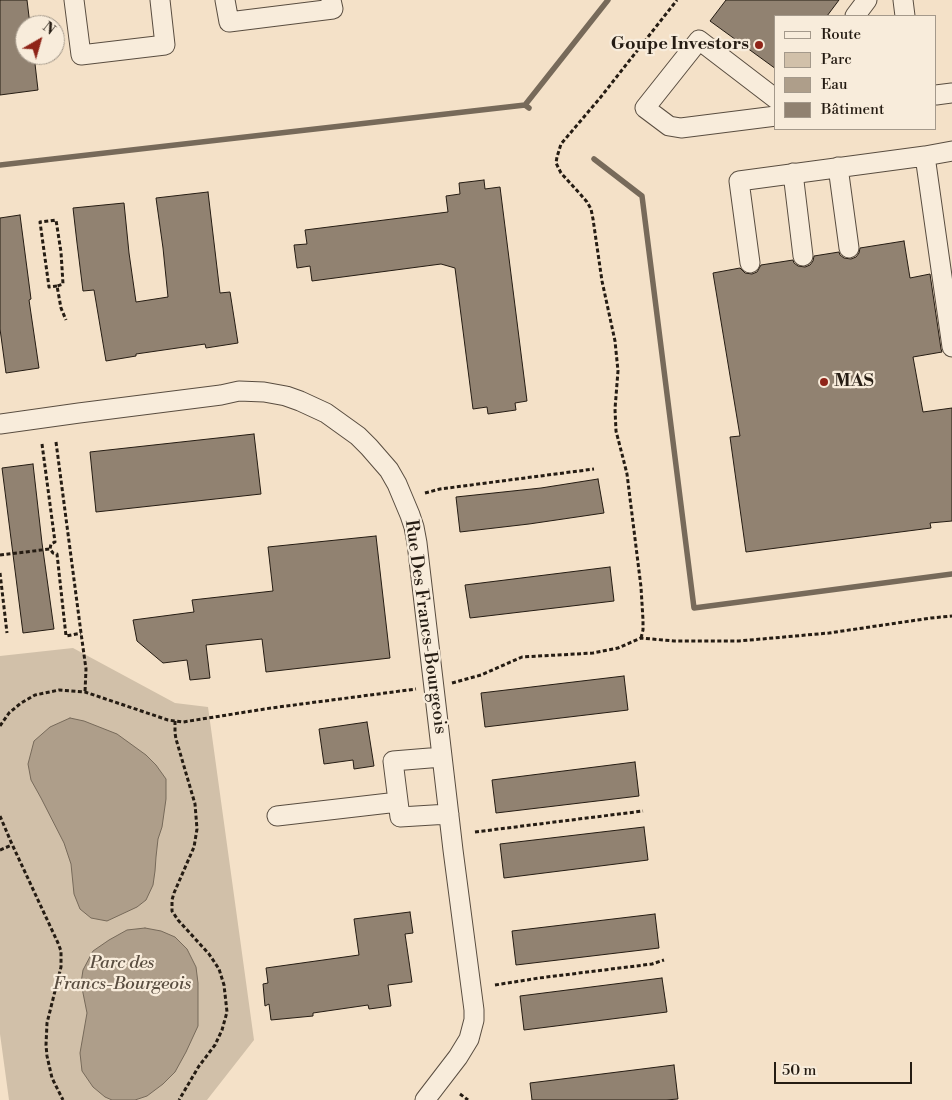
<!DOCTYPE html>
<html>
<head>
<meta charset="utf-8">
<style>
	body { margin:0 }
	#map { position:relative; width:952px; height:1100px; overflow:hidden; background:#f4e1c8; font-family:"Libre Bodoni",serif }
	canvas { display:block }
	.legend { position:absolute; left:774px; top:15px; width:162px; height:115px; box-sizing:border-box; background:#f8ecdb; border:1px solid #a4998b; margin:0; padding:6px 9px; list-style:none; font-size:15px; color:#251c13 }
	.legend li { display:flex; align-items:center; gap:10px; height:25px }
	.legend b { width:25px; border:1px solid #a4998b }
	.north { position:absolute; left:15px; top:15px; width:50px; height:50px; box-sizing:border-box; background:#f8ecdb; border:1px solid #a4998b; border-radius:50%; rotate:38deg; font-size:14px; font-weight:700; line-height:20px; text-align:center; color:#251c13 }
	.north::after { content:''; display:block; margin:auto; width:18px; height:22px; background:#8f2418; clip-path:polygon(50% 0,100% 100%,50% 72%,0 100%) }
	.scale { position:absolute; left:774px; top:1062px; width:138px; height:22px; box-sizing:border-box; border:2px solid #251c13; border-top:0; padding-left:6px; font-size:15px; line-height:18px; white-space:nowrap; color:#251c13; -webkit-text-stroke:4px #f8ecdb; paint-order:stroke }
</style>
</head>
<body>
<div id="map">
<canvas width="952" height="1100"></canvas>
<ul class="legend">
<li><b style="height:6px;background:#f8ecdb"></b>Route</li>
<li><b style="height:14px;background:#d1c0a9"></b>Parc</li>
<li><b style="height:14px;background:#ae9e8a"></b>Eau</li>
<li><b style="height:14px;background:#918271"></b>Bâtiment</li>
</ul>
<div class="north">N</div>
<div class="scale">50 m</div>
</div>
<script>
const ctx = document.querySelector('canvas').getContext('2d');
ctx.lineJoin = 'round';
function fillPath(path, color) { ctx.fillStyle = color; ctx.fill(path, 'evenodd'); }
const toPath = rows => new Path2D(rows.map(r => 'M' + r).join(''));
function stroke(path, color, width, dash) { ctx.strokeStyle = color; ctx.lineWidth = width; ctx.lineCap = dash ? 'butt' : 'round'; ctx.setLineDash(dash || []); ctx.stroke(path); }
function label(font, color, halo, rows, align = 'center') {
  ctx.font = font + ' "Libre Bodoni",serif'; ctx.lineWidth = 4.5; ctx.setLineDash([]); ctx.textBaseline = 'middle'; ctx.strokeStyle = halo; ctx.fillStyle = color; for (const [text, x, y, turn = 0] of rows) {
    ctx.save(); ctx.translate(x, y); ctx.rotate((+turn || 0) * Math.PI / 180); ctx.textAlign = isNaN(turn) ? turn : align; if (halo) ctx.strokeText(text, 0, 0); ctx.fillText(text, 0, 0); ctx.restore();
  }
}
fillPath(toPath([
	[73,648,175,703,208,707,254,1040,207,1100,9,1100,0,1034,0,656]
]), '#d1c0a9');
const water = toPath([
	[70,718,84,721,117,734,146,755,156,765,166,779,166,799,162,827,158,839,156,857,155,871,153,885,146,900,137,907,107,921,91,918,80,909,74,894,71,864,64,843,41,798,31,780,28,764,34,741,50,727,70,718],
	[145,928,161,931,175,937,187,949,196,967,198,983,198,1026,186,1052,175,1072,163,1084,147,1096,135,1100,112,1100,105,1097,93,1087,82,1071,80,1053,87,1013,81,983,83,970,93,951,109,940,127,930,145,928]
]);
fillPath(water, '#ae9e8a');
stroke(water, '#776a5a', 1);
stroke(toPath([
	[525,105,608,0],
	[594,159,642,196,694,608,952,574],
	[0,165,525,105,529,108]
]), '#776a5a', 5.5);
const building = toPath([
	[0,0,27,0,30,25,25,25,25,55,34,55,38,90,0,95,0,0],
	[726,0,839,0,827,16,776,16,776,69,710,21,726,0],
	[484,180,485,189,500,187,527,401,515,403,516,410,488,414,487,407,473,409,455,268,441,264,312,281,310,266,297,268,294,245,307,244,305,230,448,212,446,196,460,194,459,183,484,180],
	[208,192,220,293,230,292,238,343,206,348,205,344,136,354,136,356,106,361,94,290,83,291,77,243,73,208,124,203,129,253,136,302,168,297,163,248,156,198,208,192],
	[20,215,31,299,29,300,39,368,6,373,0,329,0,218,20,215],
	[904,241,910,278,930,274,941,349,942,352,913,357,923,412,952,408,952,521,930,523,931,528,746,552,730,437,740,436,713,273,740,268,745,273,752,274,757,272,761,265,793,260,794,263,798,266,805,267,810,265,813,261,814,256,839,252,840,255,844,258,851,259,856,257,859,253,860,248,904,241],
	[254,434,261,494,96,512,90,452,254,434],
	[33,464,42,543,54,629,23,633,2,468,33,464],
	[598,479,604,513,529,524,460,532,456,497,541,488,598,479],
	[376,536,390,658,266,672,262,639,206,645,210,678,190,680,187,660,163,663,137,641,133,620,194,612,192,600,273,591,268,547,376,536],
	[610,567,614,601,470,618,465,585,610,567],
	[624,676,628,710,485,727,481,693,624,676],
	[367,722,374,766,354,769,353,760,324,764,319,729,367,722],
	[635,762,639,796,496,813,492,780,635,762],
	[644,827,648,860,504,878,500,844,644,827],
	[410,912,413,933,405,934,412,982,388,985,391,1006,369,1009,368,1005,313,1013,313,1016,271,1020,269,1004,265,1006,263,984,268,983,266,968,359,955,354,919,410,912],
	[655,914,659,948,516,965,512,931,655,914],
	[662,978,667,1012,524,1030,520,996,662,978],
	[674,1065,678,1099,666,1100,532,1100,530,1083,674,1065]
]);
fillPath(building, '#918271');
stroke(building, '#251c13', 1);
const minor = toPath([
	[74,0,81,55,165,45,160,0],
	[225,0,229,22,333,9,331,0],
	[903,0,905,16],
	[855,16,867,0],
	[936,95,952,93],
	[776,99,699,40,645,108,669,126,681,128,776,116],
	[952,151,925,156,952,347],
	[838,167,849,248],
	[793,173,803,256],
	[750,263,739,181,925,156],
	[0,424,79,413,221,395,239,391,264,392,286,396,300,401,326,413,358,436,369,447,389,470,397,484,410,515,414,527,417,543,453,850,474,1010,474,1020,469,1039,458,1057,425,1100],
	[442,757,393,761,400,817,449,814],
	[277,816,398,802]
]);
stroke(minor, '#594d40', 21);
stroke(toPath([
	[57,286,49,287,40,222,56,220,61,252,63,284,57,286,61,308,66,320],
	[56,442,81,633,86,669,85,692],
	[42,444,55,542,51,544,50,549,53,553,57,554,66,636,81,633],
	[425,493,440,489,594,469],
	[0,555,50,549],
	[0,573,7,633],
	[641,638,643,630,643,620,641,587,627,474,623,458,616,431,615,409,618,371,615,341,602,281,593,219,591,209,587,202,581,195,561,173,556,163,557,157,561,144,600,98,677,0],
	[452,683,481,675,522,657,593,653,618,648,641,638,674,641,739,641,829,633,931,618,952,616],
	[175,721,175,733,176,739,195,804,197,829,194,847,174,893,172,900,172,911,178,920,209,954,219,969,224,985,227,1012,222,1030,215,1045,199,1066,179,1100],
	[0,726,9,713,21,703,35,695,59,690,85,692,168,720,183,722,271,708,416,689],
	[0,816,11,842,58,943,61,951,61,967,47,1023,46,1045,47,1056,52,1078,63,1100],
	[475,832,643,811],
	[0,850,12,845],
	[495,985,539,978,652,964,664,960],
	[460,1094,468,1100]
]), '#251c13', 3, [4, 2.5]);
stroke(minor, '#f8ecdb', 19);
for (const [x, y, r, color] of [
	[759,45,5,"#8f2418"],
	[824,382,5,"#8f2418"]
]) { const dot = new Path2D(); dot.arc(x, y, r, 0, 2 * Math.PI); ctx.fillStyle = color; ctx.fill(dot); stroke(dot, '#f8ecdb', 2); }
label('bold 18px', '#251c13', '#f8ecdb', [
	["Goupe Investors",749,45],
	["MAS",834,382,"left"]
], 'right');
label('18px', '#251c13', '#f8ecdb', [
	["Rue Des Francs-Bourgeois",425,627,82]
]);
label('italic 18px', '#594d40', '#f8ecdb', [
	["Parc des",122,964],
	["Francs-Bourgeois",122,985]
]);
</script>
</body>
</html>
